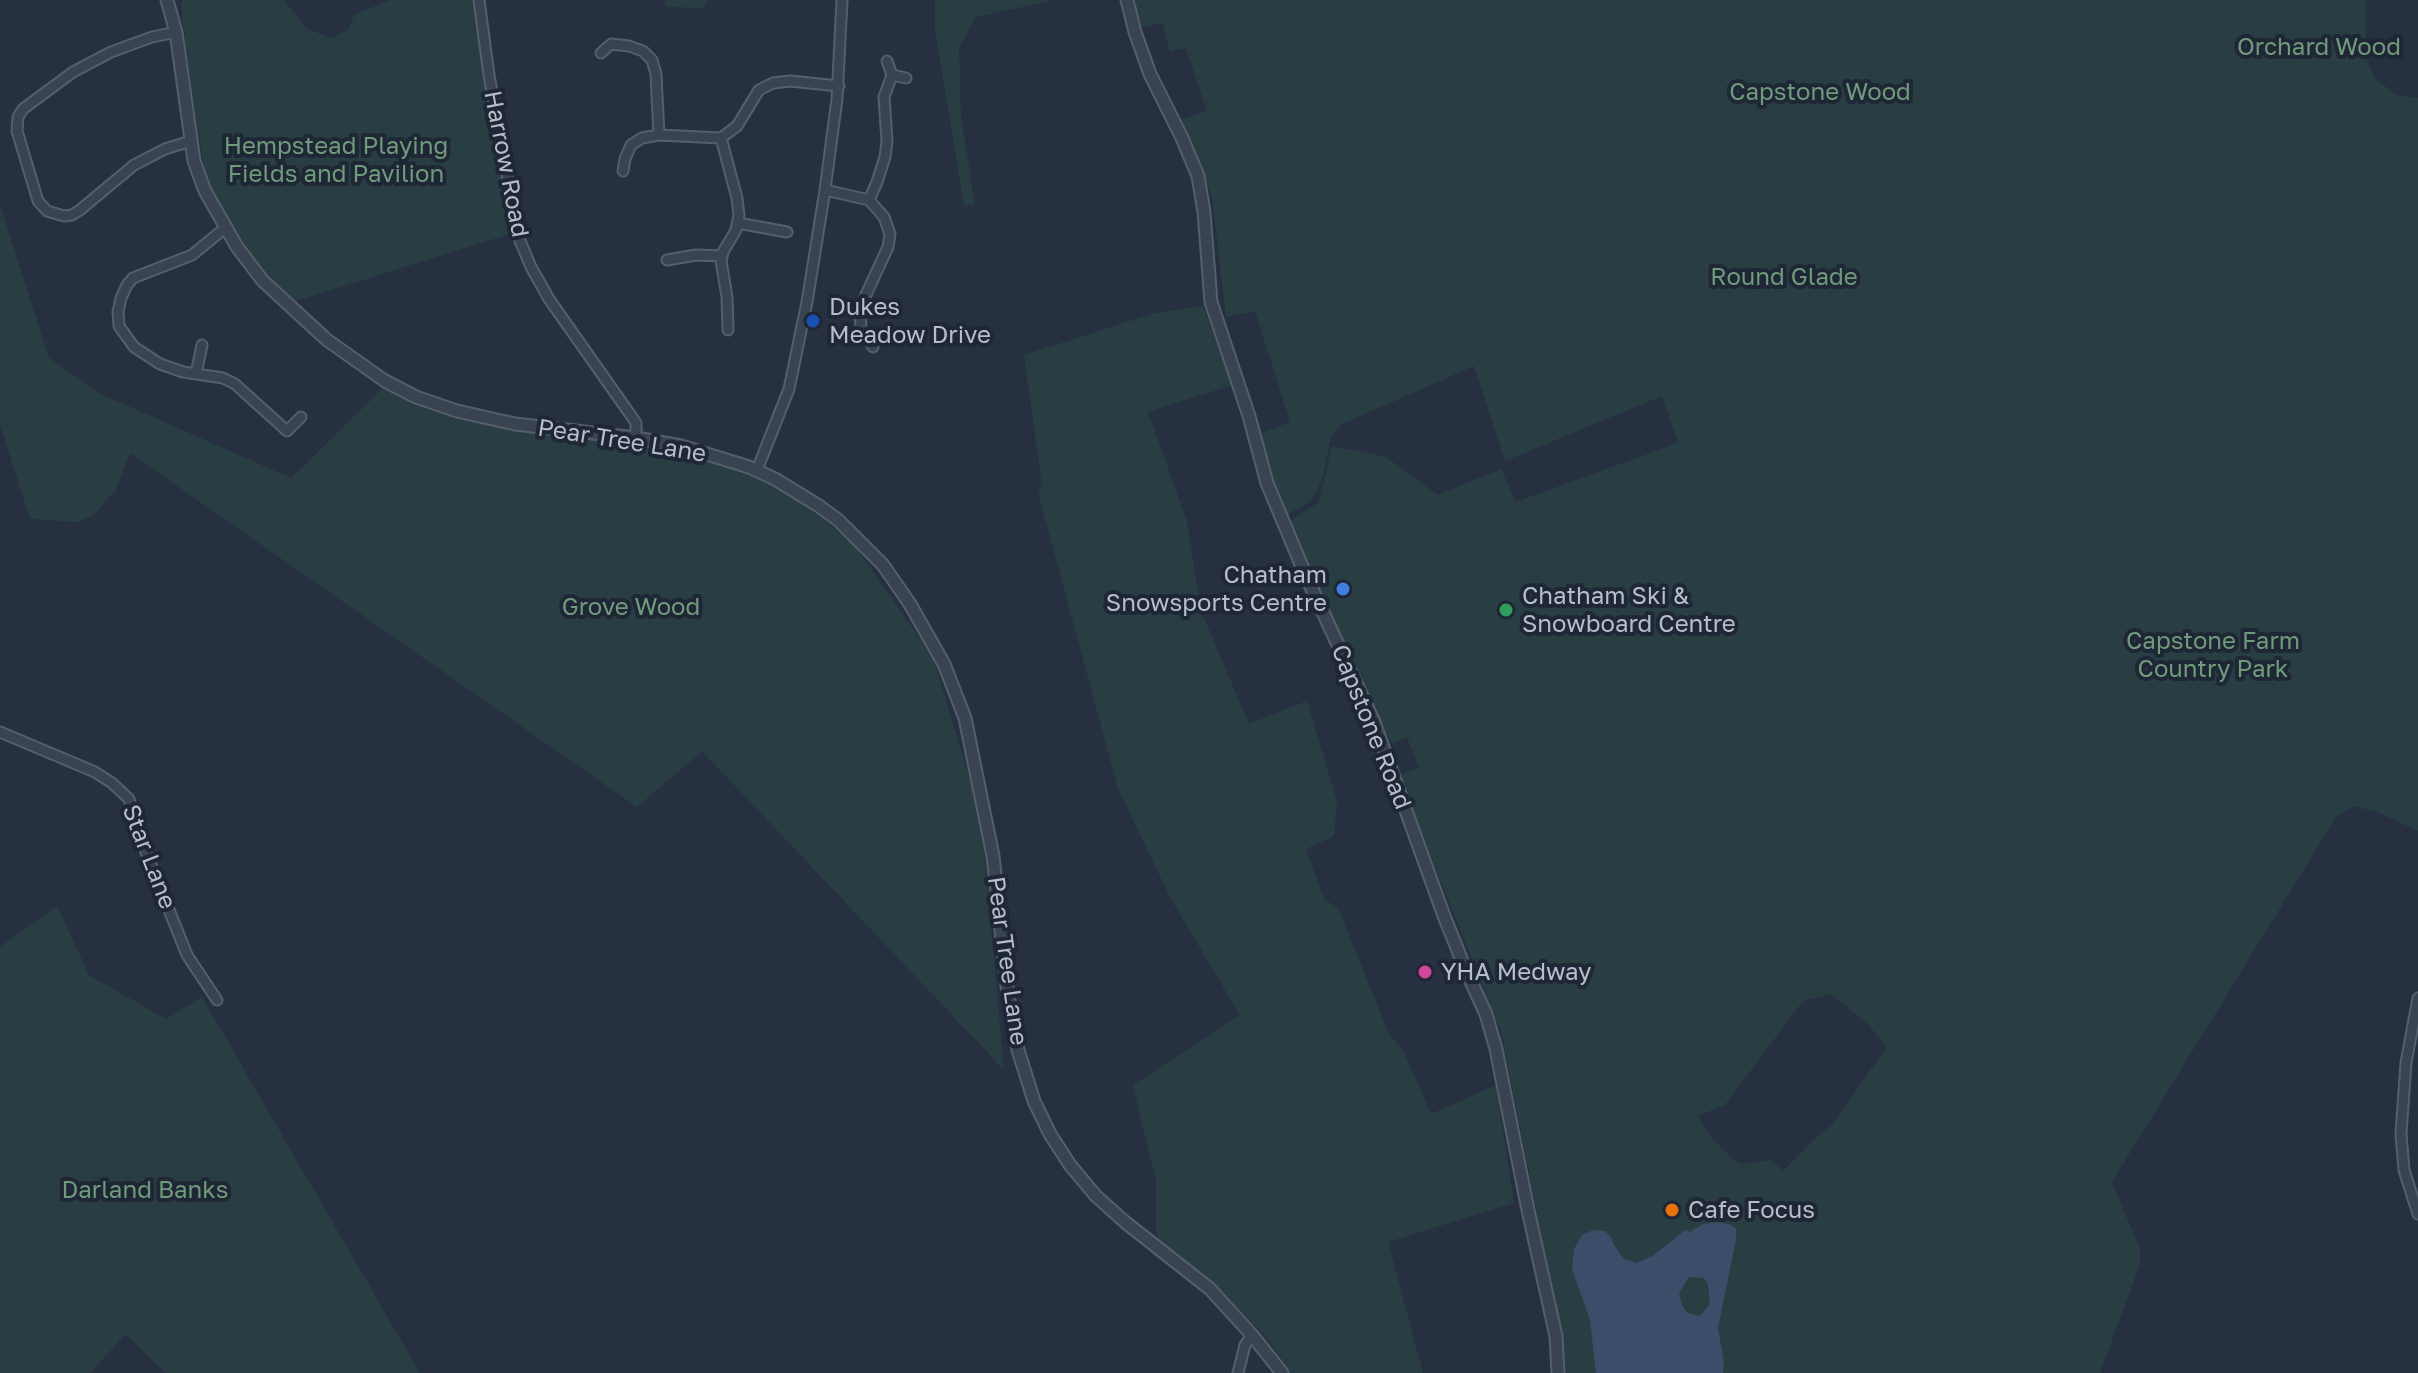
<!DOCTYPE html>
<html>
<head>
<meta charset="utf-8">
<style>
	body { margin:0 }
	canvas { display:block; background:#263041 }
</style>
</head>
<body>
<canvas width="2418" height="1373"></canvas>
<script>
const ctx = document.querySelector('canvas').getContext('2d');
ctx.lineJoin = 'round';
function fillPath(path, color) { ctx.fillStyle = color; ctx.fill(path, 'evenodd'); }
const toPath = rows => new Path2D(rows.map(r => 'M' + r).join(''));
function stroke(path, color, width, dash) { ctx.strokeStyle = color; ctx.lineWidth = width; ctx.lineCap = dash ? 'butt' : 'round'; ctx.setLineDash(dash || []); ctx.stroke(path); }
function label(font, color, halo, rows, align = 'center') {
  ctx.font = font + ' "Golos Text",sans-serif'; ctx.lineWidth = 8; ctx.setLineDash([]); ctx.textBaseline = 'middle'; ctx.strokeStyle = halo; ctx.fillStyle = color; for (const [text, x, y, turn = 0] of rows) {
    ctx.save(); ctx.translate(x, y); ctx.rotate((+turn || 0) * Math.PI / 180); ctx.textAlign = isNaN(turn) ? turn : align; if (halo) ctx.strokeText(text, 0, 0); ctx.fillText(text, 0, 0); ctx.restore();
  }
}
fillPath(toPath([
	[182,0,284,0,307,29,332,38,349,29,354,15,390,0,474,0,513,233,293,302,254,259,223,215,212,193,204,168,194,106,182,17],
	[665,0,708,0,702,8,669,7,665,4],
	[935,0,1054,0,976,17,959,47,961,117,975,204,964,206,935,29],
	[1135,0,2367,0,2365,9,2366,58,2376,80,2397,95,2418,98,2418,831,2378,812,2354,806,2336,817,2112,1182,2140,1249,2140,1264,2100,1373,1564,1373,1561,1335,1501,1031,1398,775,1419,768,1407,737,1392,744,1286,523,1319,502,1332,446,1386,457,1438,495,1501,469,1516,502,1678,443,1662,396,1505,461,1474,366,1342,424,1331,436,1323,476,1316,493,1309,502,1283,517,1256,435,1290,422,1255,311,1226,317,1212,196,1179,120,1207,111,1186,48,1170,51,1162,23,1139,28],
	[1831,994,1870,1026,1886,1048,1832,1125,1813,1140,1783,1171,1771,1160,1742,1164,1735,1161,1709,1135,1698,1116,1725,1105,1803,1001],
	[0,205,49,358,101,394,291,478,383,388,432,409,479,422,683,453,734,467,798,498,854,545,933,657,970,780,984,851,1004,1070,702,751,637,807,130,453,116,490,92,516,78,522,30,519,0,424],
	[1203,306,1232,385,1148,412,1187,521,1201,611,1249,724,1307,701,1337,801,1334,836,1306,849,1324,899,1338,908,1389,1034,1404,1052,1431,1114,1496,1085,1514,1203,1388,1242,1423,1373,1291,1373,1263,1333,1212,1284,1159,1240,1156,1230,1156,1181,1133,1085,1240,1015,1172,901,1118,789,1038,492,1042,484,1024,355,1155,313],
	[57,906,89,975,166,1019,202,997,420,1373,166,1373,125,1334,91,1373,0,1373,0,947]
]), '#283e42');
fillPath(toPath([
	[1716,1222,1728,1224,1736,1228,1736,1240,1718,1328,1724,1363,1723,1373,1596,1373,1590,1320,1572,1269,1574,1249,1582,1235,1593,1230,1605,1231,1611,1237,1614,1245,1624,1259,1637,1263,1654,1255,1685,1230,1690,1232,1701,1225],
	[1689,1277,1704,1278,1708,1284,1710,1304,1700,1316,1687,1313,1682,1305,1679,1293]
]), '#3c4d69');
const minor = toPath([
	[479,0,489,75,518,236,531,267,549,299,632,417,636,423,636,438],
	[176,32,152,37,111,52,73,72,23,109,18,117,17,131,38,201,47,211,64,216,72,215,80,210,134,165,165,149,191,141],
	[601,53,611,44,629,46,643,51,652,60,656,74,659,135,721,138,737,126,759,90,773,83,790,81,839,86],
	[892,75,906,78],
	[721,138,737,198,739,215,736,230,723,252,721,261,727,297,728,330],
	[623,171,625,159,631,145,642,138,659,135],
	[825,190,869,200,877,182,885,157,887,141,884,97,892,75,887,61],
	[869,200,884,217,890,234,888,247,864,299,860,315,861,328,873,347],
	[738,223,787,232],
	[225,228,192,255,133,278,127,285,121,298,118,312,119,326,134,347,160,364,183,372,223,378,235,384,287,431,301,417],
	[667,260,696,255,722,256],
	[196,374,202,345],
	[757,470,789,389,807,302,825,190,837,99,842,0],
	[0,732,95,772,112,783,129,799,142,842,187,955,217,1000],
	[2418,998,2406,1063,2401,1134,2404,1170,2418,1214],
	[1238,1373,1245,1345,1252,1335]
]);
const tertiary = toPath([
	[167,0,176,32,194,161,205,191,237,247,263,281,327,340,385,381,416,397,457,411,515,424,636,438,681,446,749,467,775,479,819,506,838,520,883,565,910,604,944,664,965,718,993,856,1008,995,1018,1050,1034,1101,1050,1134,1070,1165,1096,1196,1125,1222,1210,1289,1252,1335,1282,1373],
	[1127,0,1135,32,1150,74,1182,138,1198,176,1204,212,1211,302,1249,416,1267,483,1306,576,1374,722,1444,916,1467,973,1486,1014,1496,1049,1528,1210,1556,1336,1558,1373]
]);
stroke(minor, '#555e6b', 13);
stroke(tertiary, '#555e6b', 15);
stroke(minor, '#3a4351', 9);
stroke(tertiary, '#3a4351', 11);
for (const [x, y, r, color] of [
	[813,321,8,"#1a4fb4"],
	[1343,589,8,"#3f7fe0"],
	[1506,610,8,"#2e9e5b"],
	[1425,972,8,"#d1479c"],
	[1672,1210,8,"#e8710a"]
]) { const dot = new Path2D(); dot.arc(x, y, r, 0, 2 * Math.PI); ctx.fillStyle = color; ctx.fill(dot); stroke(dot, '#1f2736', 3); }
label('24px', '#6f9b7b', '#1f2736', [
	["Orchard Wood",2319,47],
	["Capstone Wood",1820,92],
	["Hempstead Playing",336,146],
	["Fields and Pavilion",336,174],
	["Round Glade",1784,277],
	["Grove Wood",631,607],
	["Capstone Farm",2213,641],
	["Country Park",2213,669],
	["Darland Banks",145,1190]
]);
label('24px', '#b7becb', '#1f2736', [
	["Harrow Road",506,164,79],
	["Pear Tree Lane",622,441,9],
	["Capstone Road",1371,727,68],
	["Star Lane",149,857,69],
	["Pear Tree Lane",1007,961,82]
]);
label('24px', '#b7becb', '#1f2736', [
	["Dukes",829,307],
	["Meadow Drive",829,335],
	["Chatham",1327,575,"right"],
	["Snowsports Centre",1327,603,"right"],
	["Chatham Ski &",1522,596],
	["Snowboard Centre",1522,624],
	["YHA Medway",1441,972],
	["Cafe Focus",1688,1210]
], 'left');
</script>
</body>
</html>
